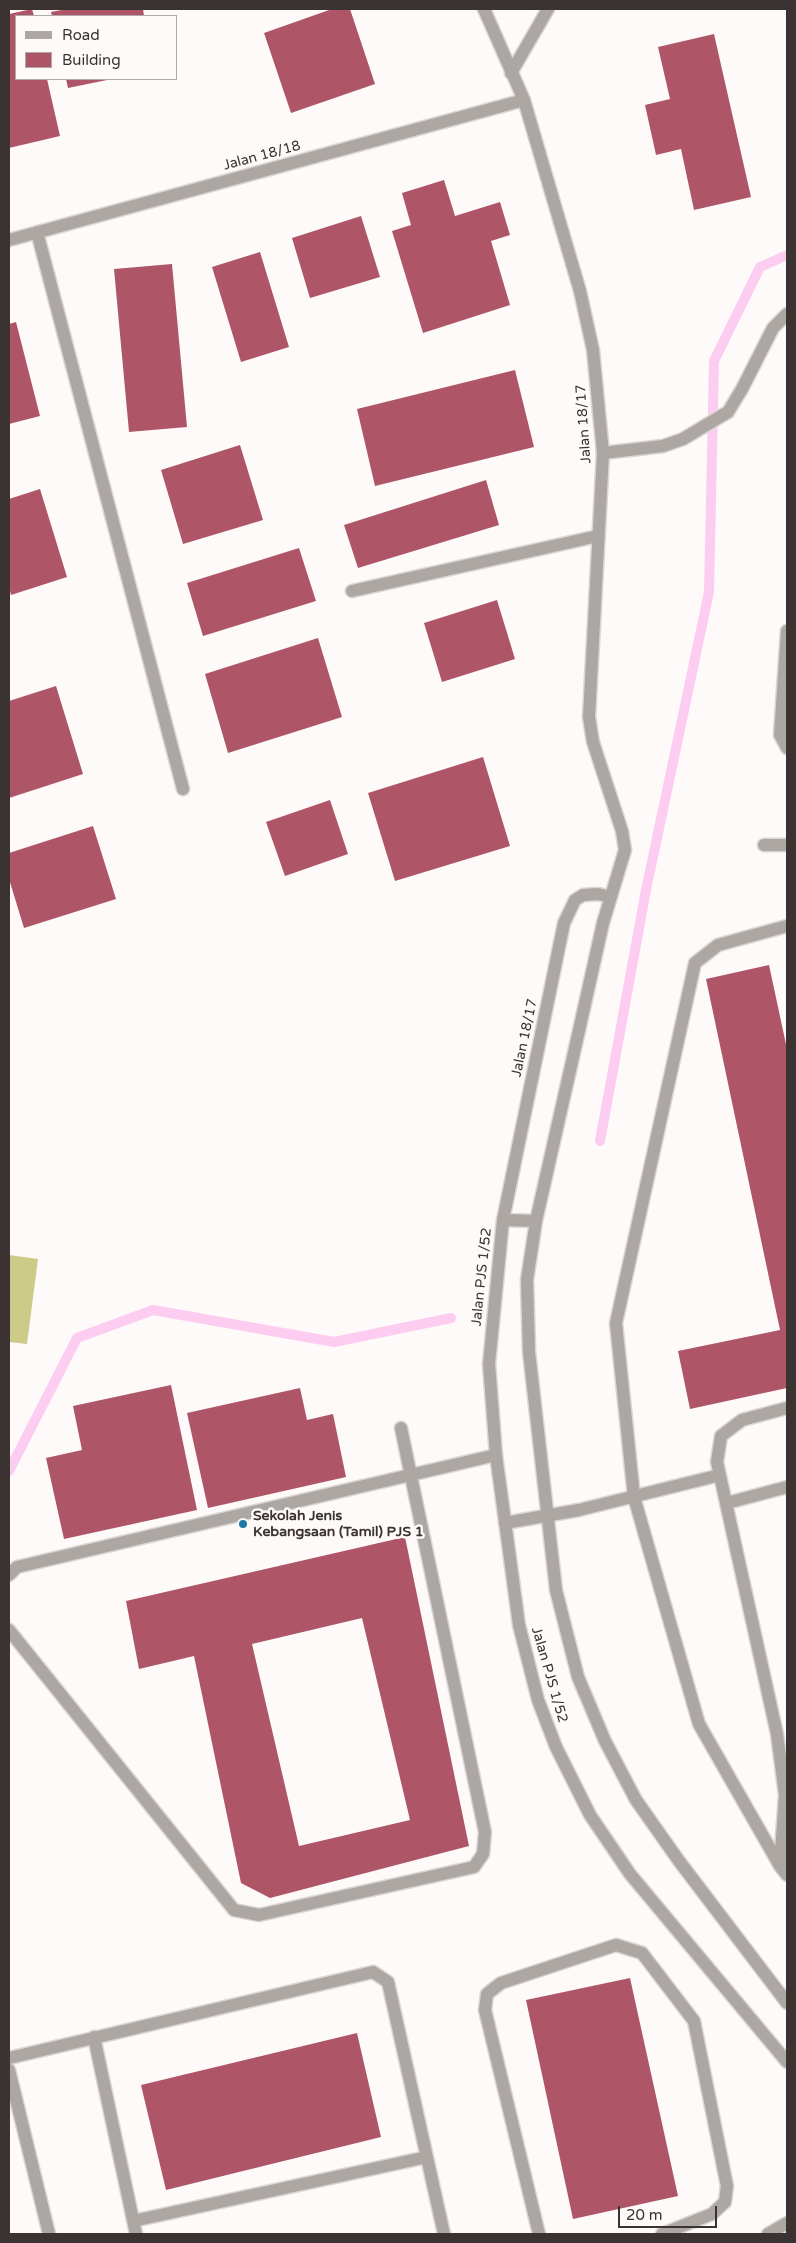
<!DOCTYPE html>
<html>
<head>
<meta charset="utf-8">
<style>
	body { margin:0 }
	#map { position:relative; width:796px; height:2243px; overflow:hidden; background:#fdfaf9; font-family:"Varela Round",sans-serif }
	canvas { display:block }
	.frame { position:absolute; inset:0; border:10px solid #3a3331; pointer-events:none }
	.legend { position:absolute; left:15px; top:15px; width:162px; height:65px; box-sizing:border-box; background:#fdfaf9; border:1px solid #afaaa9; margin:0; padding:6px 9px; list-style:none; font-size:15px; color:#3a3331 }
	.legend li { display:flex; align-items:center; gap:10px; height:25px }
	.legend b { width:25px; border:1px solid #afaaa9 }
	.scale { position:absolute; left:618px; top:2206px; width:99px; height:22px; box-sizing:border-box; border:2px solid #3a3331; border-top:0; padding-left:6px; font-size:15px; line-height:18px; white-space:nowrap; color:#3a3331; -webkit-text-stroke:4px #fdfaf9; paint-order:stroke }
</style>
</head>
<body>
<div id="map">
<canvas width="796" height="2243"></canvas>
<div class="frame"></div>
<ul class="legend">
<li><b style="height:6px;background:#aca7a2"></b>Road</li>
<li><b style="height:14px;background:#af5568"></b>Building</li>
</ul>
<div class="scale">20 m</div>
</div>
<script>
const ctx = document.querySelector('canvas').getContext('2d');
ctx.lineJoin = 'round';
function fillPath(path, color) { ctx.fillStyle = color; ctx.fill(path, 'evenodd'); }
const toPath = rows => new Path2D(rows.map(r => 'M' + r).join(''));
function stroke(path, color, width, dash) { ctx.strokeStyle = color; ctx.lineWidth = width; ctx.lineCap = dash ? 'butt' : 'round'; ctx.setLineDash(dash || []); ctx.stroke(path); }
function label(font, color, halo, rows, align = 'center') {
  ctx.font = font + ' "Varela Round",sans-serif'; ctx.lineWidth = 5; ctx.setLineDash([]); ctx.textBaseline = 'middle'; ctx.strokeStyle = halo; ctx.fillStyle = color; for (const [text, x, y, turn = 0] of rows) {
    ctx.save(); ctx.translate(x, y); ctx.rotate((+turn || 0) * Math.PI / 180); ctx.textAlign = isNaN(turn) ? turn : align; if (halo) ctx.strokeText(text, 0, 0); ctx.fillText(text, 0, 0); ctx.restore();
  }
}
fillPath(toPath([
	[9,1255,38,1259,27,1344,9,1342]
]), '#cdcb88');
stroke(toPath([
	[600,1141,646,890,709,592,714,361,760,267,787,255],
	[9,1471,77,1338,153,1310,334,1342,451,1318]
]), '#fdcdf1', 10);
fillPath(toPath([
	[32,9,34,16,16,16,16,79,47,79,60,136,9,148,9,14],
	[67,9,143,9,144,16,52,16,51,12],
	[332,9,350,9,375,84,291,113,264,33],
	[714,34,751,197,694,210,681,149,656,155,645,105,670,99,658,47],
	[66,79,107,79,107,80,68,88],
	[444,180,455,216,500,202,510,235,491,241,510,305,423,333,392,231,411,225,402,193],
	[361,216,380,277,310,298,292,238],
	[260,252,289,347,241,362,212,267],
	[172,264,187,427,129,432,114,269],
	[16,322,40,416,9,424,9,324],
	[515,370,534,447,375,486,357,409],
	[240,445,263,520,183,544,161,470],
	[486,480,499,525,358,568,344,525],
	[40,489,67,577,11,595,9,586,9,499],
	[299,548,316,601,203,636,187,583],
	[497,600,515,659,442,682,424,623],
	[318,638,342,717,228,753,205,674],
	[56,686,83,774,9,798,9,701],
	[483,757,510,846,395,881,368,793],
	[330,800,348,854,285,876,266,822],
	[93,826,116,899,24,928,9,879,9,853],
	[769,965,787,1049,787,1388,690,1409,678,1351,780,1330,706,979],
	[171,1385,197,1510,64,1539,46,1458,82,1450,73,1406],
	[300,1388,307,1420,333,1414,346,1477,208,1508,187,1413],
	[405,1537,469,1846,270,1898,241,1883,194,1656,139,1669,126,1601],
	[362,1618,410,1820,299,1846,252,1644],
	[630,1978,678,2196,573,2219,526,2000],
	[357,2033,381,2137,166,2190,141,2085]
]), '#af5568');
const service = toPath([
	[511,73,548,9],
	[603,453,663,446,683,439,728,412,742,389,773,328,787,314],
	[352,591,598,536],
	[787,631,780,735,787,748],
	[764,845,787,845],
	[787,926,718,945,695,963,616,1323,634,1497,699,1724,780,1866,787,1875],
	[727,1503,787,1487],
	[505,1523,579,1510,720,1475],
	[9,1575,17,1567,496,1455],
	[9,1630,234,1910,259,1915,474,1867,483,1854,485,1832,401,1428],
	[780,1866,785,1795,777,1734,717,1462,721,1436,742,1420,787,1408],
	[94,2037,136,2234],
	[9,2058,373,1972,388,1982,444,2234],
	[9,2070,49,2234],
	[133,2221,427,2157],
	[539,2234,485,2010,487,1994,501,1983,616,1945,642,1953,694,2021,727,2186,725,2202,712,2214,662,2234]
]);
const minor = toPath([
	[484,9,524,100,580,291,593,350,603,453,589,717,593,742,622,831,625,850,603,923,578,1035,536,1221,527,1280,529,1352,556,1590,578,1677,605,1741,636,1800,679,1861,787,2003],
	[37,232,183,789],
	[9,240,524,100],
	[611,897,598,894,583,895,575,900,564,923,503,1220,489,1364,496,1455,519,1625,538,1700,556,1747,590,1815,630,1874,787,2062],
	[503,1220,536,1221]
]);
const tertiary = toPath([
	[768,2234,787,2223]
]);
stroke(service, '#dad6d5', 15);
stroke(minor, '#dad6d5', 15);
stroke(tertiary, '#dad6d5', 15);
stroke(service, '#aca7a2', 12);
stroke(minor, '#aca7a2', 12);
stroke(tertiary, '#aca7a2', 12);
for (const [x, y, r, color] of [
	[243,1524,5,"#1c79a7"]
]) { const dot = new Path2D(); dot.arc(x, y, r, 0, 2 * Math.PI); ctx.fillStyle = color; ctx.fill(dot); stroke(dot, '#fdfaf9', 2); }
label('14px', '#3a3331', '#fdfaf9', [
	["Jalan 18/18",262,156,-15],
	["Jalan 18/17",584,424,-94],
	["Jalan 18/17",525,1038,-78],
	["Jalan PJS 1/52",482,1277,-84],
	["Jalan PJS 1/52",549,1675,74]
]);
label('bold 14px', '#3a3331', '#fdfaf9', [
	["Sekolah Jenis",253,1516],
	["Kebangsaan (Tamil) PJS 1",253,1532]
], 'left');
</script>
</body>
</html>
